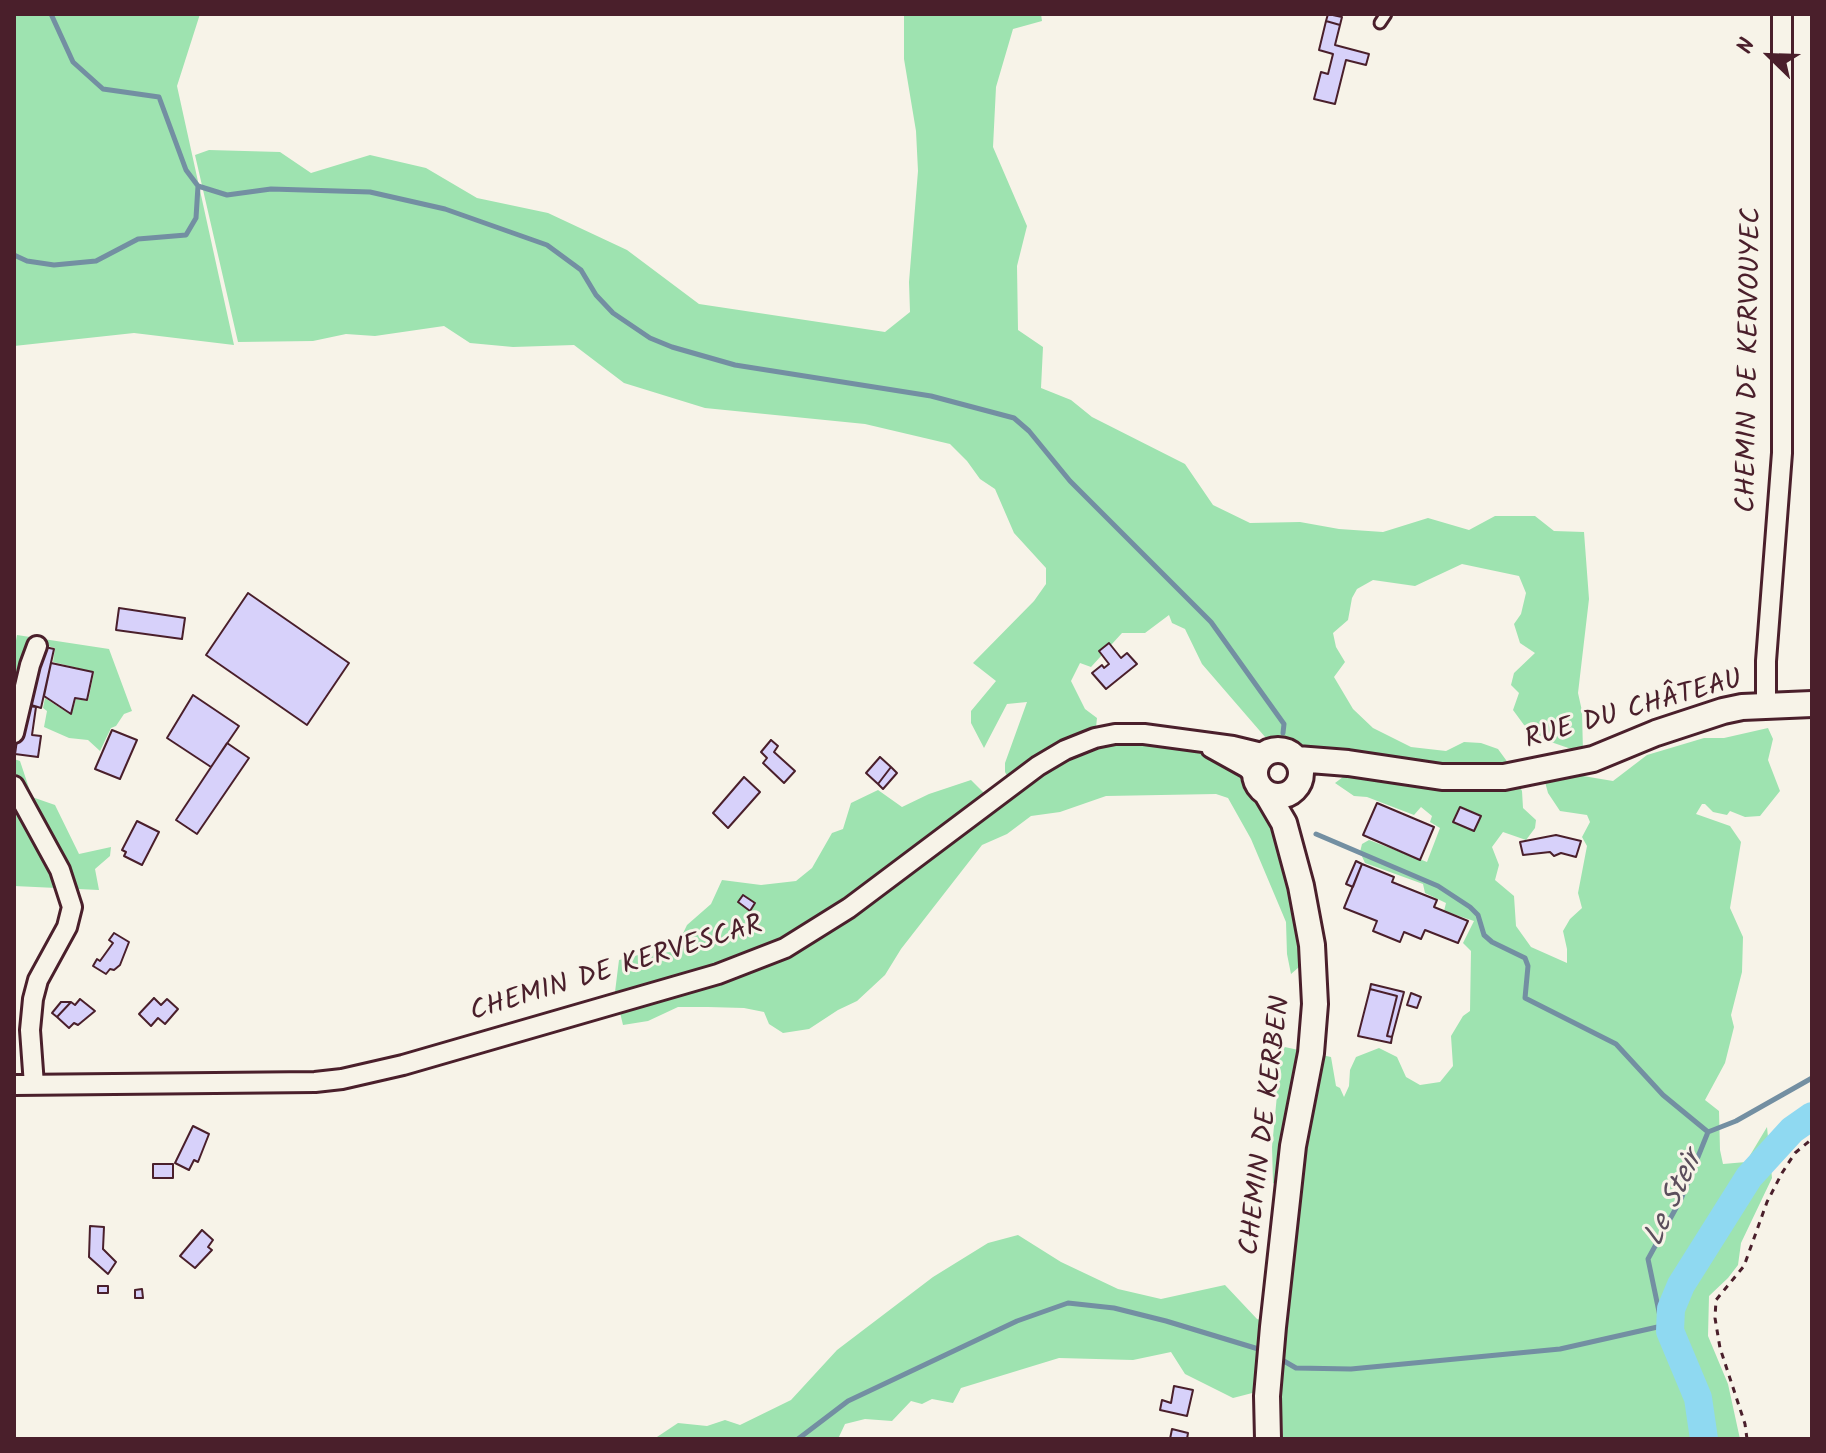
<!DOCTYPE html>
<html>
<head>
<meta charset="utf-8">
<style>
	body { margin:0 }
	#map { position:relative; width:1826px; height:1453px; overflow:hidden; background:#f7f3e8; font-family:Kalam,sans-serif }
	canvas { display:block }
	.frame { position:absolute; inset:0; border:16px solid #4a1f2b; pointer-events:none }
	.north { position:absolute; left:1730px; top:16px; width:80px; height:80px; -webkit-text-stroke:6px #f7f3e8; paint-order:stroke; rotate:293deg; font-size:22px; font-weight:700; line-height:32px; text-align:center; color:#4a1f2b }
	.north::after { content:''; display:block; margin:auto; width:28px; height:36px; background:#4a1f2b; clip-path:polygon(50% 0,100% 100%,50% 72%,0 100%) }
</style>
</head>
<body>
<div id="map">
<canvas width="1826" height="1453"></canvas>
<div class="frame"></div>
<div class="north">N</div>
</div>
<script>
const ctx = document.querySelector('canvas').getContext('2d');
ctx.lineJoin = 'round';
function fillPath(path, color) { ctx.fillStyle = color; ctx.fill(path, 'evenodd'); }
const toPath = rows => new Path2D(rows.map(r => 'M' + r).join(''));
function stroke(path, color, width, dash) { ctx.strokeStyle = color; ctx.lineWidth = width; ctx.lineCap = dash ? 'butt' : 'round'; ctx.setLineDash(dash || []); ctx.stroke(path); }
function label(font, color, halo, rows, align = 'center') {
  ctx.font = font + ' Kalam,sans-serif'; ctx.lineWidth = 6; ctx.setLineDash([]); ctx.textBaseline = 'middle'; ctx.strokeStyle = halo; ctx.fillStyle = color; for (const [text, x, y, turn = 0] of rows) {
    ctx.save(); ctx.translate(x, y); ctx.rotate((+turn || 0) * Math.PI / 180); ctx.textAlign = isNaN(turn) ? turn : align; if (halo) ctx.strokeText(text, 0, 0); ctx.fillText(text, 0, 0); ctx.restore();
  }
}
fillPath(toPath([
	[14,14,200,14,177,86,234,345,134,333,14,346],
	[904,14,1041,14,1042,21,1013,29,996,87,993,147,1027,226,1017,266,1018,330,1043,347,1041,388,1071,400,1092,417,1185,464,1213,505,1250,523,1300,522,1339,529,1383,532,1428,518,1469,530,1495,516,1535,516,1554,531,1584,532,1589,599,1578,693,1582,711,1583,753,1548,741,1524,725,1513,710,1519,693,1511,685,1514,673,1535,653,1520,643,1514,624,1521,614,1526,593,1519,576,1462,564,1415,586,1373,580,1357,589,1352,598,1348,620,1333,633,1336,647,1345,662,1334,677,1353,709,1373,728,1411,747,1446,751,1464,742,1481,743,1498,749,1506,760,1522,791,1523,808,1536,820,1535,828,1526,840,1503,832,1492,847,1499,865,1495,880,1514,896,1516,926,1531,947,1567,963,1567,949,1563,931,1570,919,1582,908,1578,893,1587,846,1582,837,1590,822,1587,815,1560,811,1548,793,1545,782,1577,775,1613,781,1647,755,1704,738,1724,738,1768,728,1773,739,1768,760,1780,791,1760,816,1745,817,1730,811,1727,815,1713,812,1705,804,1702,804,1696,814,1730,826,1741,842,1730,908,1743,937,1742,972,1731,1015,1734,1027,1725,1063,1705,1100,1719,1111,1720,1150,1723,1164,1746,1162,1767,1127,1772,1178,1741,1243,1738,1265,1728,1278,1709,1296,1708,1336,1728,1384,1740,1439,1283,1439,1282,1419,1260,1391,1233,1398,1185,1374,1171,1352,1133,1360,1059,1358,961,1388,953,1403,932,1399,922,1404,911,1401,892,1421,865,1419,845,1424,838,1439,654,1439,678,1423,707,1426,725,1420,740,1425,791,1400,837,1350,933,1277,988,1243,1018,1235,1061,1262,1118,1289,1161,1299,1225,1285,1257,1319,1281,1326,1295,1194,1273,1183,1272,1147,1277,1095,1274,1082,1280,1046,1331,1057,1336,1086,1340,1088,1344,1097,1349,1086,1350,1070,1356,1057,1379,1048,1397,1057,1406,1077,1420,1085,1440,1082,1453,1066,1451,1036,1463,1016,1470,1011,1471,951,1463,943,1474,921,1444,911,1446,903,1425,893,1423,884,1365,863,1360,852,1362,844,1369,840,1427,862,1440,828,1430,822,1432,816,1421,807,1414,815,1367,797,1354,796,1335,783,1343,777,1360,776,1290,744,1272,745,1202,664,1185,629,1172,623,1169,615,1145,633,1122,633,1091,667,1080,663,1071,681,1085,709,1097,718,1094,746,1146,740,1200,747,1222,759,1246,782,1269,813,1282,843,1306,961,1291,974,1287,954,1286,922,1251,839,1228,798,1216,794,1106,796,1060,812,1031,816,1007,834,982,845,901,949,885,975,857,1001,838,1010,809,1029,783,1033,769,1024,764,1012,744,1008,708,1007,678,1007,648,1021,623,1025,615,992,619,960,646,953,674,952,687,925,711,904,722,880,761,885,796,881,812,868,832,833,843,829,851,803,878,790,902,807,929,794,971,780,996,805,1015,790,1005,772,1005,763,1027,702,1007,704,984,748,971,723,971,711,996,681,973,663,1034,601,1046,584,1046,568,1014,533,995,489,980,479,967,461,950,444,865,424,705,408,624,383,574,345,513,347,470,343,444,326,375,336,346,334,313,341,238,342,195,155,209,150,280,152,311,173,370,155,426,168,477,198,548,213,627,250,699,304,885,332,910,312,909,282,918,171,916,131,904,59],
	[17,635,109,649,132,711,124,714,116,726,111,728,100,751,88,740,69,738,44,727,47,711,43,708,45,698,71,715,76,699,88,701,94,672,53,662,55,648,40,644,14,724,14,652],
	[14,759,20,761,32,797,55,805,79,854,111,847,110,856,95,869,99,890,14,886]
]), '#9ee3b0');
stroke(toPath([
	[198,186,227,195,271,189,370,192,445,209,547,245,581,270,596,295,613,313,650,338,672,347,735,365,931,396,1014,418,1029,431,1070,481,1211,622,1284,724,1283,733],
	[14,255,27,261,54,265,96,261,138,239,186,235,196,218,198,186,186,170,159,97,103,89,73,62,51,14],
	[1316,834,1438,886,1470,907,1478,915,1484,935,1492,942,1525,958,1528,966,1525,998,1616,1044,1663,1095,1708,1132],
	[1670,1331,1662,1326,1648,1259,1681,1199,1708,1132,1736,1121,1812,1078],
	[1277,1357,1296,1368,1351,1369,1560,1349,1662,1326],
	[798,1439,848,1401,1017,1321,1068,1303,1114,1308,1166,1321,1265,1351]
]), '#738fa2', 5);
stroke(toPath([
	[1704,1439,1698,1398,1670,1331,1671,1309,1681,1285,1749,1177,1792,1130,1812,1116]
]), '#8fd9f1', 28);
const building = toPath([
	[1328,14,1342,17,1340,25,1326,21,1328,14],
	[1326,21,1340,25,1335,45,1369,54,1366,65,1346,60,1335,104,1314,99,1321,72,1328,74,1333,54,1319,50,1326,21],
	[248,593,349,663,307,725,206,655,248,593],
	[119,608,185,618,182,639,116,630,119,608],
	[1109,643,1121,658,1127,653,1137,664,1106,689,1092,673,1102,665,1104,668,1109,664,1099,651,1109,643],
	[40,646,54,649,41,708,28,704,40,646],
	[51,663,93,672,87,700,75,698,71,714,44,696,51,663],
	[193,695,239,726,211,767,167,738,193,695],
	[22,705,36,707,32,735,41,736,38,757,15,754,22,705],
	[112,730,137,740,120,779,95,769,112,730],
	[771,740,778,746,774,752,795,771,784,783,763,763,767,758,761,752,771,740],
	[227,743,249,758,197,834,176,820,227,743],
	[880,757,891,767,878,784,866,773,880,757],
	[891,767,897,773,883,789,878,784,891,767],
	[744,777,760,792,728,828,713,813,744,777],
	[1377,803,1434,827,1420,860,1363,835,1377,803],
	[1460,807,1481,816,1474,831,1453,822,1460,807],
	[137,821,159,832,142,865,124,856,126,852,122,850,137,821],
	[1556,835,1581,841,1576,857,1561,853,1554,856,1550,852,1523,855,1520,842,1556,835],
	[1356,861,1362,864,1353,887,1346,884,1356,861],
	[1362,864,1394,877,1392,882,1437,900,1434,907,1468,921,1458,943,1425,930,1421,939,1404,932,1400,942,1373,931,1377,921,1344,908,1362,864],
	[743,895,755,903,750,911,738,902,743,895],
	[114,933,129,942,120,965,114,970,110,969,106,974,93,966,97,959,100,961,113,943,109,940,114,933],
	[1371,984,1404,992,1392,1037,1387,1036,1397,996,1370,989,1371,984],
	[1370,989,1397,996,1387,1036,1392,1037,1391,1043,1358,1036,1370,989],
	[1411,993,1421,997,1417,1008,1407,1005,1411,993],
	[154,998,161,1005,167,999,178,1009,165,1024,158,1018,151,1026,139,1014,154,998],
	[80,999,95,1011,78,1025,74,1023,69,1028,57,1017,71,1002,75,1005,80,999],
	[61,1002,71,1002,57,1017,52,1013,61,1002],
	[193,1126,209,1134,198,1162,194,1160,189,1170,175,1163,193,1126],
	[153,1164,173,1164,173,1178,153,1178,153,1164],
	[90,1226,104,1227,103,1249,116,1262,108,1274,89,1257,90,1226],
	[202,1230,213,1240,208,1247,212,1250,195,1268,180,1256,202,1230],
	[98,1286,108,1286,108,1293,98,1293,98,1286],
	[142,1289,143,1298,135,1298,135,1290,142,1289],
	[1174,1386,1193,1390,1187,1416,1160,1410,1162,1400,1171,1403,1174,1386],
	[1172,1429,1188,1433,1187,1439,1170,1439,1172,1429]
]);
fillPath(building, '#d7d1fa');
stroke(building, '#4a1f2b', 2);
const service = toPath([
	[1380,23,1386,14]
]);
const minor = toPath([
	[1766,706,1766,661,1782,453,1782,14],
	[14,733,30,665,37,646],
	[1211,748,1247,768,1256,777],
	[14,786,60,870,72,907,67,927,38,980,33,999,30,1030,34,1085],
	[14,1085,315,1082,342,1079,403,1065,718,974,785,948,849,908,1038,766,1065,750,1095,738,1115,734,1144,734,1233,746,1266,754]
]);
const tertiary = toPath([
	'1255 773a23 23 0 1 1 46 0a23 23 0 1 1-46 0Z',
	[1297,759,1348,763,1442,777,1504,777,1593,759,1656,733,1723,711,1742,707,1812,704],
	[1267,794,1284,823,1301,886,1312,945,1315,1004,1311,1053,1293,1146,1273,1327,1267,1396,1268,1439]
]);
stroke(service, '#4a1f2b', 15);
stroke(minor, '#4a1f2b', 24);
stroke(tertiary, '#4a1f2b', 30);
stroke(toPath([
	[1747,1439,1745,1424,1720,1348,1715,1318,1716,1300,1744,1266,1767,1202,1782,1173,1795,1153,1812,1139]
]), '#4a1f2b', 3, [6, 6]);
stroke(service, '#f7f3e8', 9);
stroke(minor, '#f7f3e8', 18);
stroke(tertiary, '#f7f3e8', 24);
label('28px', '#4a1f2b', '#f7f3e8', [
	["CHEMIN DE KERVOUYEC",1752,360,-89],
	["RUE DU CHÂTEAU",1634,712,-16],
	["CHEMIN DE KERVESCAR",617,971,-17],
	["CHEMIN DE KERBEN",1268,1126,-83]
]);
label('italic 30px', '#5b4e5c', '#f7f3e8', [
	["Le Steir",1676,1200,-65]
]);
</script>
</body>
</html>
